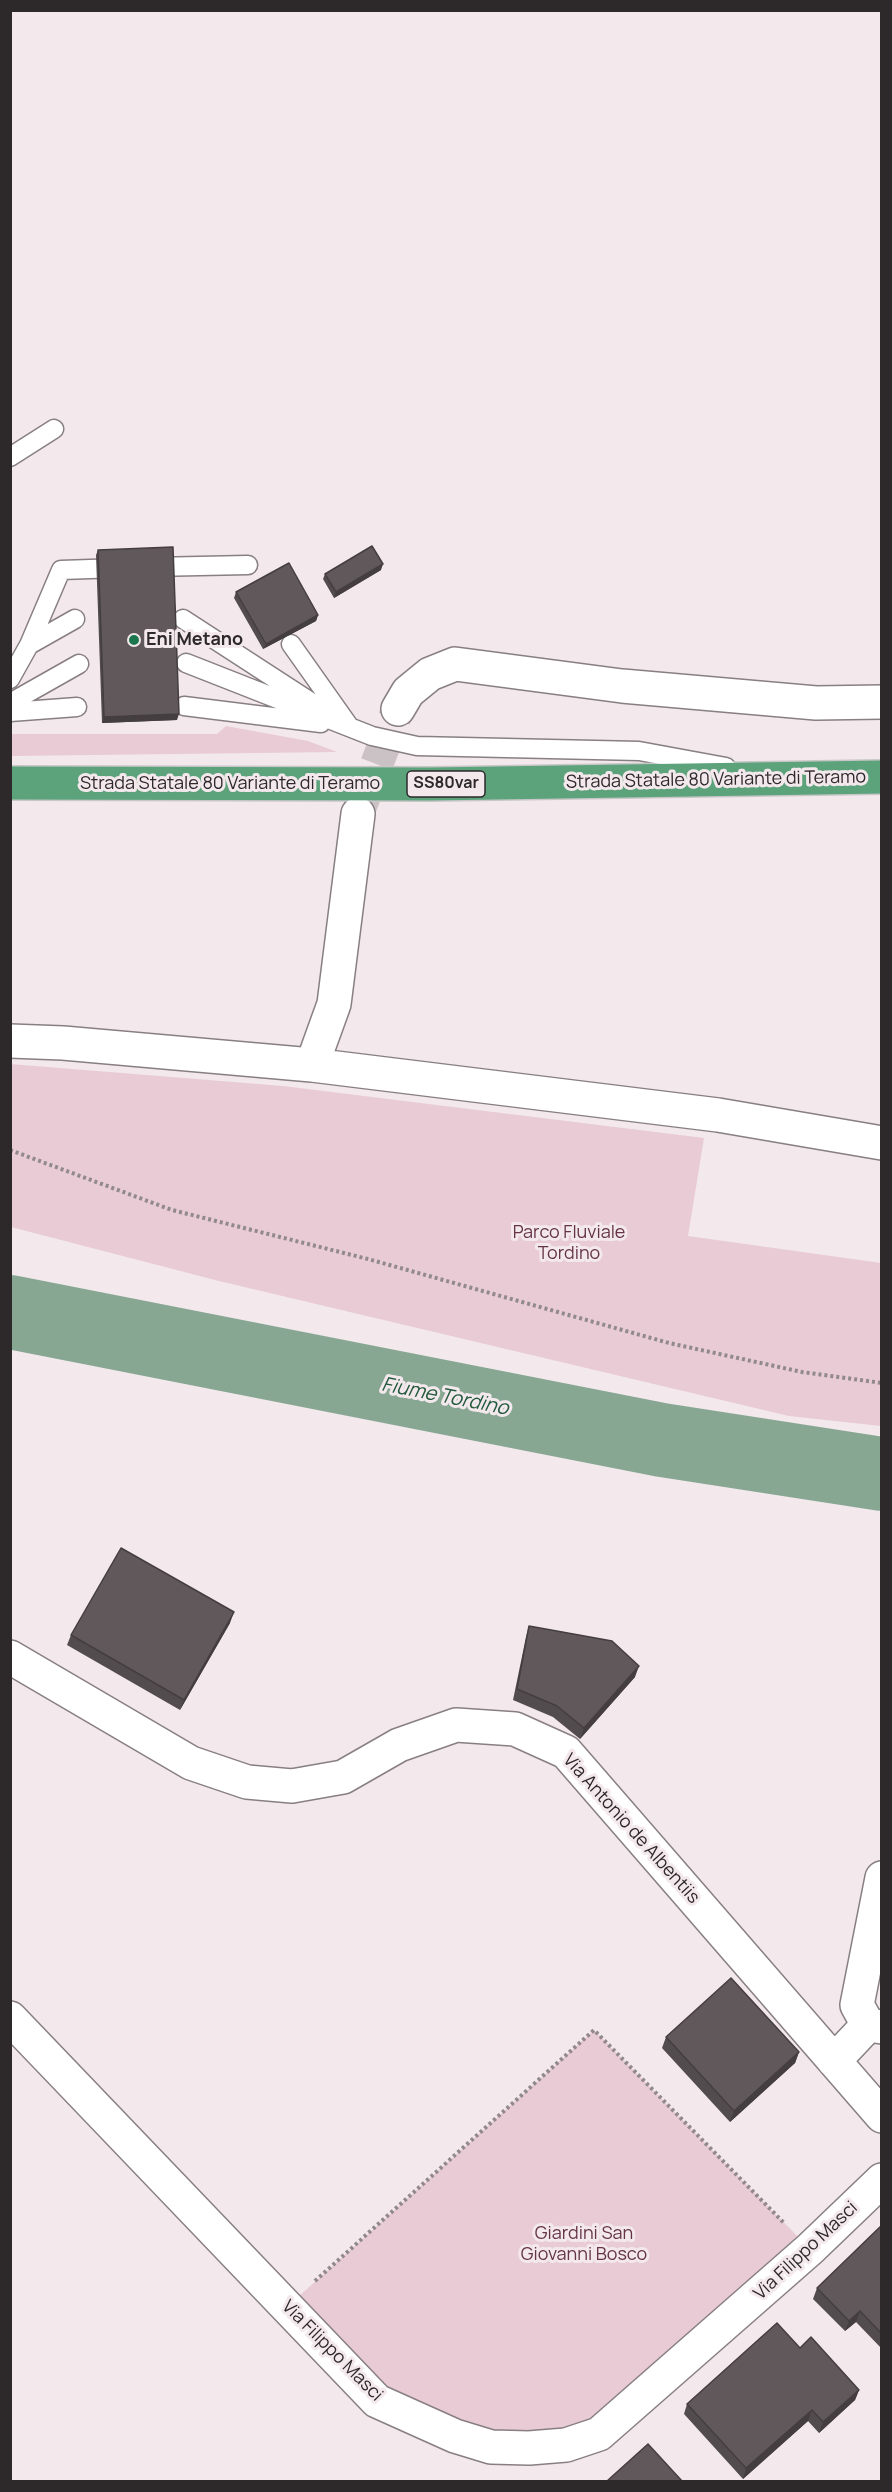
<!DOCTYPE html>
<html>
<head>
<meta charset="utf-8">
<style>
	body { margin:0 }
	#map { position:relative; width:892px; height:2492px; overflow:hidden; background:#f3e8ec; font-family:Manrope,sans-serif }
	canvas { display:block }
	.frame { position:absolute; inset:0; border:12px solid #2d292a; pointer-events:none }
</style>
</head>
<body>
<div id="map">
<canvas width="892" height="2492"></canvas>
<div class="frame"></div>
</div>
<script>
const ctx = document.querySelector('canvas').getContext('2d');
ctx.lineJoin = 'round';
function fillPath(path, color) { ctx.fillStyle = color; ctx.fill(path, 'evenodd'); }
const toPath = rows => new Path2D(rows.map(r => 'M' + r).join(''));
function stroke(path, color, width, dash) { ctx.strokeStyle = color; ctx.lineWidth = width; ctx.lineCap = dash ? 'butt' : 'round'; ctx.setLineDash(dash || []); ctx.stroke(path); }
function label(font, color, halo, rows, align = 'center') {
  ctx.font = font + ' Manrope,sans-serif'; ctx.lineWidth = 6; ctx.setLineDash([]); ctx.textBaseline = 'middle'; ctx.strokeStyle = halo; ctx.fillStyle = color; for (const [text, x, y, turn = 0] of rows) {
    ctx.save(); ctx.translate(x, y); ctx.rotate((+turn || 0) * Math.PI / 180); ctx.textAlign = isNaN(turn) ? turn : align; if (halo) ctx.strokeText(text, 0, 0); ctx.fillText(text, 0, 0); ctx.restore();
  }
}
fillPath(toPath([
	[226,726,308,741,337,752,11,756,11,734,217,734],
	[10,1064,283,1086,704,1138,688,1236,881,1263,881,1426,789,1416,219,1281,11,1227],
	[594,2030,810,2249,599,2434,529,2448,377,2401,287,2307]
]), '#e8cbd4');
stroke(toPath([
	[10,1312,662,1440,882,1474]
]), '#87a793', 74);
stroke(toPath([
	[359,810,398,709]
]), '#cbc2c5', 33, [33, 16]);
const lane = toPath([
	[10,457,54,429],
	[151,567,248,565],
	[183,619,317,706],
	[291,644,349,726],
	[29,645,61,570,120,568],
	[186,663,372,736,417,746,639,751,726,767],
	[10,679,29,645,75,619],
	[10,703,79,664],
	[184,706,321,723],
	[10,712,77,707]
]);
const street = toPath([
	[398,709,408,692,430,674,455,664,622,686,816,703,882,702],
	[10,1041,63,1043,312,1065,718,1115,882,1143],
	[312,1065,334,1004,358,814],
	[868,2025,857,2005,882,1878]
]);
const secondary = toPath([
	[10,1657,191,1763,247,1782,292,1786,343,1777,399,1745,456,1725,515,1729,566,1752,882,2116],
	[10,2018,377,2401,455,2436,491,2447,529,2448,566,2445,599,2434,810,2249,882,2180],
	[834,2061,868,2025,882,2027]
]);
const highway = toPath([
	[10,783,431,784,882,777]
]);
stroke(lane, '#887f82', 21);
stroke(street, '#887f82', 36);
stroke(secondary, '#887f82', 36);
stroke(highway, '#c8c7c8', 36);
stroke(toPath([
	[10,1150,172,1210,368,1259,669,1343,802,1372,882,1383],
	[315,2281,594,2030,784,2223]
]), '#91898c', 4, [3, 3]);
stroke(lane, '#fff', 18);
stroke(street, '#fff', 33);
stroke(secondary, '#fff', 33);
stroke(highway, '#5ca27b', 33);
fillPath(toPath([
	[98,550,177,720,102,723,96,555],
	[381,570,334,598,323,579,325,574],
	[236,592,318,615,316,621,263,649,234,598],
	[230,1623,180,1710,67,1645,71,1635],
	[529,1626,635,1677,580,1739,553,1717,513,1700,526,1637],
	[666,2037,799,2052,795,2063,730,2122,662,2048],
	[882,2225,882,2349,856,2322,845,2331,813,2299,817,2288],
	[800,2348,859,2390,855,2400,819,2433,808,2421,743,2479,684,2414,687,2404]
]), '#534c4e');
fillPath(toPath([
	[383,564,381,570,334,598,336,592],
	[318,615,316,621,263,649,266,644],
	[179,714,177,720,102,723,104,717],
	[234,1612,230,1623,180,1710,184,1700],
	[639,1666,635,1677,580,1739,584,1728],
	[799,2052,795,2063,730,2122,734,2111],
	[860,2311,856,2322,845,2331,849,2321],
	[859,2390,855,2400,819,2433,823,2422],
	[812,2410,808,2421,743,2479,746,2468]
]), '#443e40');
const building = toPath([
	[372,546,383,564,336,592,325,574,372,546],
	[173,547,179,714,104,717,98,550,173,547],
	[289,563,318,615,266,644,236,592,289,563],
	[121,1548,234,1612,184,1700,71,1635,121,1548],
	[529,1626,612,1641,639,1666,584,1728,557,1706,517,1689,529,1626],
	[731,1978,799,2052,734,2111,666,2037,731,1978],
	[882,2225,882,2334,860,2311,849,2321,817,2288,882,2225],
	[777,2323,800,2348,811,2337,859,2390,823,2422,812,2410,746,2468,687,2404,777,2323],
	[648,2444,682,2481,607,2481,648,2444]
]);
fillPath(building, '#61585b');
stroke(building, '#443e40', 1.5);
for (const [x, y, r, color] of [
	[134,640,6,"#1a764c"]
]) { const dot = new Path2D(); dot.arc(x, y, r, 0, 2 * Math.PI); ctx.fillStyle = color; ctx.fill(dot); stroke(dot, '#f3e8ec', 2); }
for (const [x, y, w] of [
	[446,784,78]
]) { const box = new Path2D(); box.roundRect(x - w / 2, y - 13, w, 26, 4.5); ctx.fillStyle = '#f3e8ec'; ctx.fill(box); stroke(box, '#2d292a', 1.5); }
label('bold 16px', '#2d292a', null, [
	["SS80var",446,784]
]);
label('bold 18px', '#2d292a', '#f3e8ec', [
	["Eni Metano",146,640]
], 'left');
label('18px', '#2d292a', '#f3e8ec', [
	["Strada Statale 80 Variante di Teramo",716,780,-1],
	["Strada Statale 80 Variante di Teramo",230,784],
	["Via Antonio de Albentiis",631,1829,48],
	["Via Filippo Masci",806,2251,-43],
	["Via Filippo Masci",332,2351,45]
]);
label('18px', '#663447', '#f3e8ec', [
	["Parco Fluviale",569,1233],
	["Tordino",569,1254],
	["Giardini San",584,2234],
	["Giovanni Bosco",584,2255]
]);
label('italic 20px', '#235a3d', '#f3e8ec', [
	["Fiume Tordino",445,1397,11]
]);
</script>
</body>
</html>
